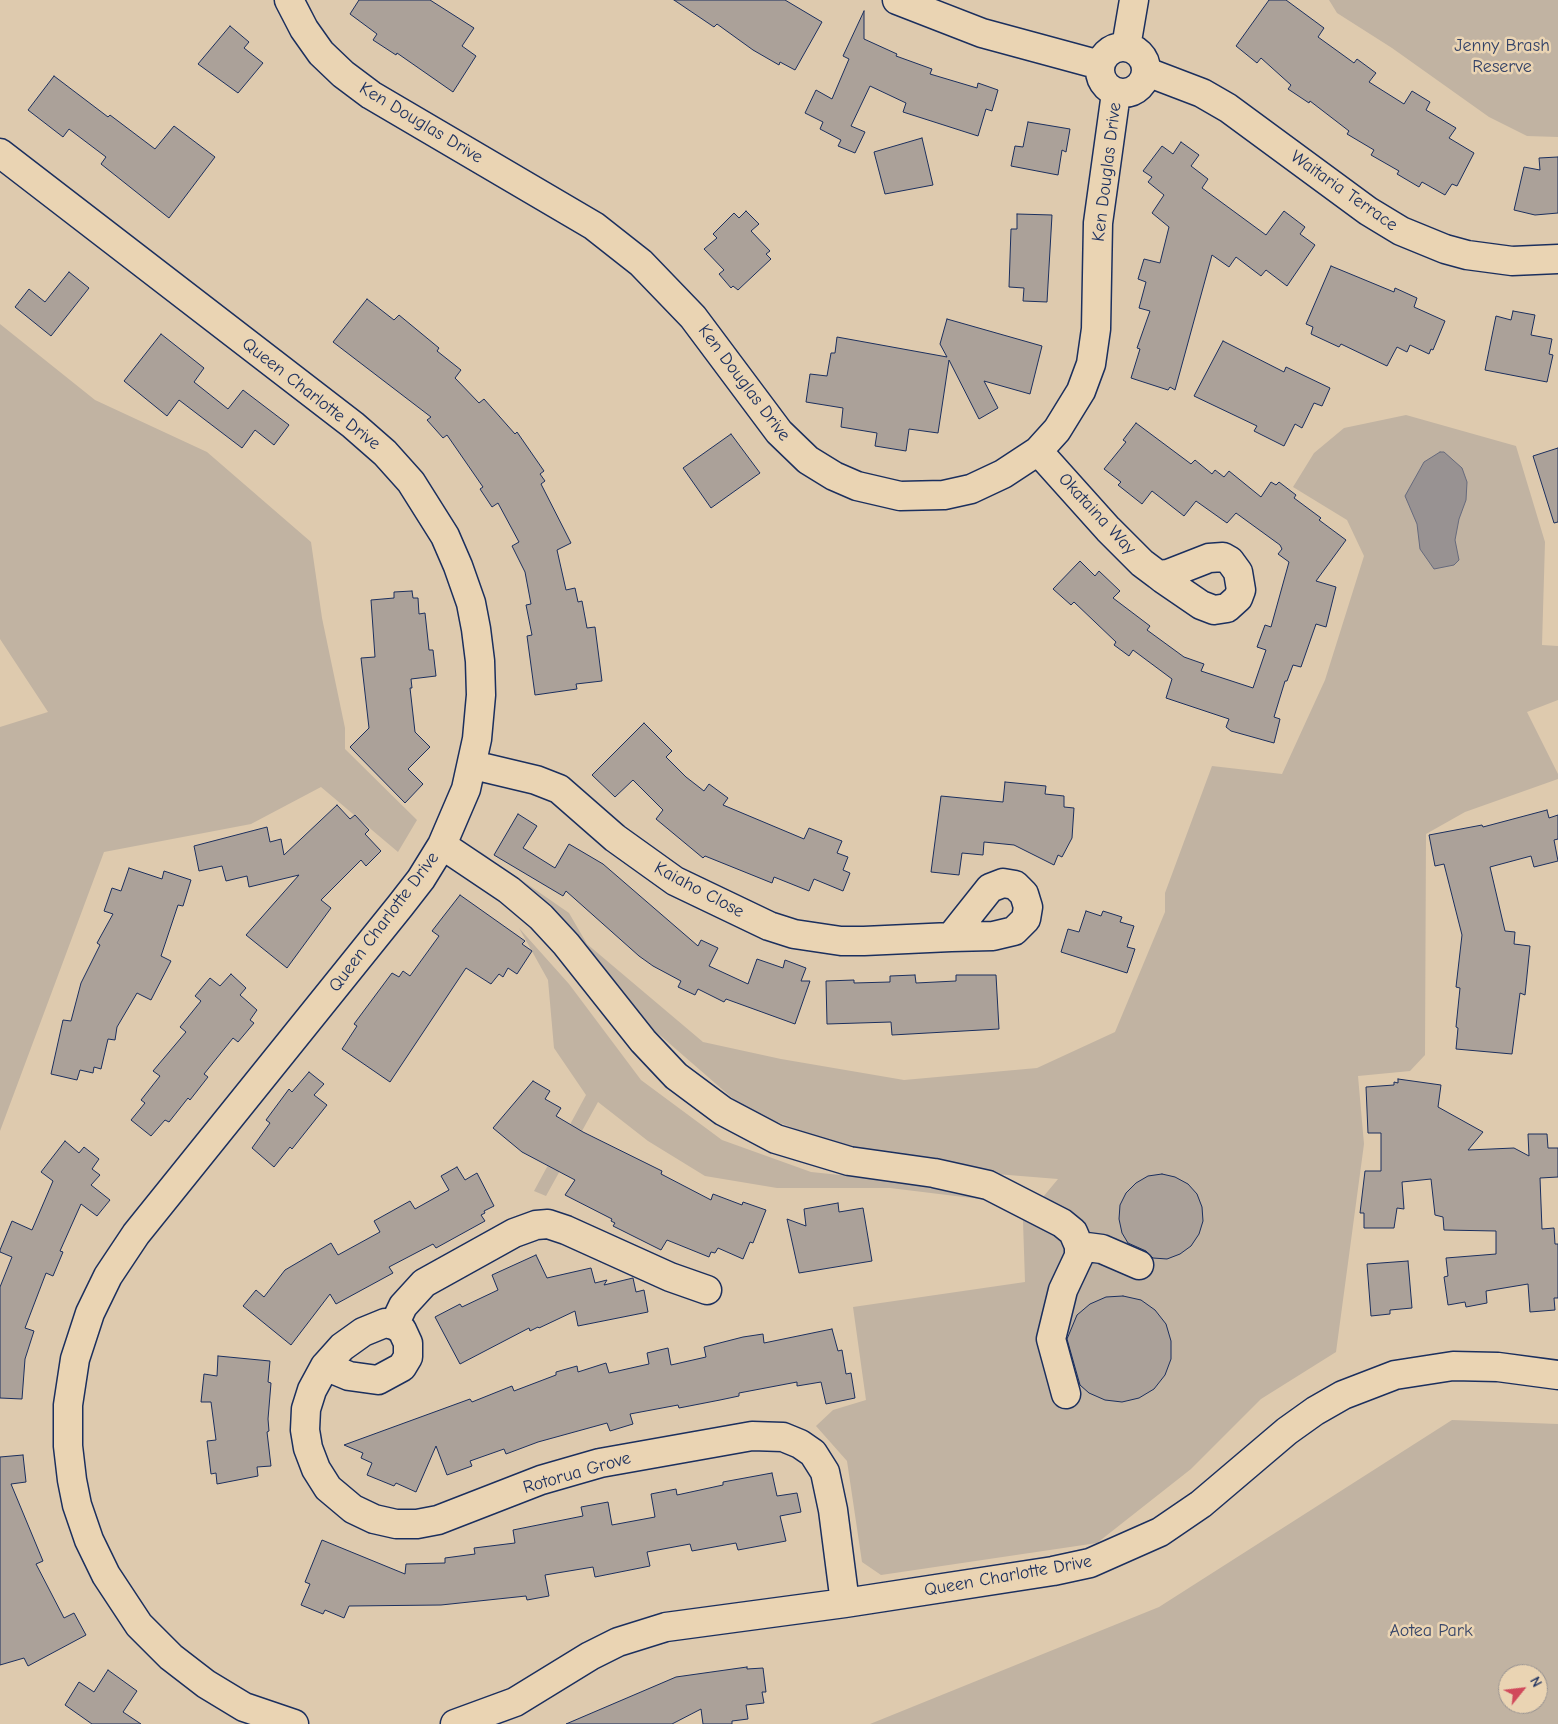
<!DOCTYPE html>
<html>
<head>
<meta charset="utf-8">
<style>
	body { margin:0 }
	#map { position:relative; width:1558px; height:1724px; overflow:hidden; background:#decaae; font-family:"Comic Neue",sans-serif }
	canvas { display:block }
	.north { position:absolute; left:1498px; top:1664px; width:50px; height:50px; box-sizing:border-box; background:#ead4b3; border:1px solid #979291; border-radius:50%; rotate:61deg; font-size:14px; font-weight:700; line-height:20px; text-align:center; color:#1b2f5e }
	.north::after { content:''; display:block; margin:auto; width:18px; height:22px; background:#d1495b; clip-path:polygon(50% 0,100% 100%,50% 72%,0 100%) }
</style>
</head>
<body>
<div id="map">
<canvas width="1558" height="1724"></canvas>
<div class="north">N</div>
</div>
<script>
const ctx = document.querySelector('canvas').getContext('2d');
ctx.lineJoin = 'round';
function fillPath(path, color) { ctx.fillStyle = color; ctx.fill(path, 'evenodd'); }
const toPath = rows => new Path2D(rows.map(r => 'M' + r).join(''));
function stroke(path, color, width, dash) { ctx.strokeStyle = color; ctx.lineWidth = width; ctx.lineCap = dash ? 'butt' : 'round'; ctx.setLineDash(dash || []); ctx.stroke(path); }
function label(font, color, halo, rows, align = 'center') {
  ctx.font = font + ' "Comic Neue",sans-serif'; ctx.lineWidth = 5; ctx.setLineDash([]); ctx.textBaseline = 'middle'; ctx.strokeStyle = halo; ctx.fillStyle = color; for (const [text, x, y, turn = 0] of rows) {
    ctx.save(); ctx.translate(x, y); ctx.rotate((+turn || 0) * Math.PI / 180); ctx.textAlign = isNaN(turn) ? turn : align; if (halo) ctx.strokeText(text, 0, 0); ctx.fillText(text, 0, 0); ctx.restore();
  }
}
fillPath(toPath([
	[1329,0,1558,0,1558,137,1527,136,1489,117,1392,48,1337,13],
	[0,324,95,400,207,452,311,542,322,618,345,728,345,749,417,820,398,852,321,787,251,824,104,852,0,1131,0,727,48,712,0,639],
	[1406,415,1516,446,1545,542,1542,645,1558,646,1558,700,1527,712,1558,774,1558,779,1465,812,1426,834,1425,1055,1410,1071,1358,1076,1364,1144,1336,1352,1261,1399,1191,1469,1097,1543,881,1575,862,1562,847,1461,816,1426,833,1410,866,1400,853,1307,1025,1282,1023,1221,1058,1179,996,1174,851,1150,746,1110,639,1017,559,925,478,850,569,913,587,944,703,1042,781,1059,904,1080,1037,1068,1115,1032,1165,912,1165,893,1212,766,1282,774,1325,680,1364,556,1347,520,1293,487,1314,453,1344,428],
	[519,928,569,984,641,1080,722,1140,811,1172,898,1181,980,1199,890,1188,777,1188,705,1176,648,1141,598,1102,546,1196,534,1191,586,1095,554,1048,548,980],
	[1452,1420,1558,1424,1558,1724,870,1724,1159,1607],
	[1508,1674,1538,1674,1538,1704,1508,1704]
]), '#c1b3a2');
const water = toPath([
	[1440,452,1444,452,1462,468,1467,482,1466,500,1459,519,1455,540,1459,560,1454,565,1434,569,1420,549,1417,524,1405,496,1424,462,1440,452]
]);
fillPath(water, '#989292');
stroke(water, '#666a7d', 1);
const building = toPath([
	[359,0,430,0,474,28,462,46,476,56,453,92,397,53,396,55,373,40,377,34,350,14,359,0],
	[674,0,785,0,822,22,795,70,780,62,779,65,753,50,717,24,714,27,674,0],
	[1269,0,1286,0,1324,28,1318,37,1354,63,1357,59,1376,73,1369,82,1404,104,1412,91,1430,102,1426,110,1456,128,1449,138,1474,153,1457,186,1452,184,1445,195,1422,182,1419,187,1397,174,1399,171,1371,155,1374,150,1347,134,1349,131,1310,101,1309,103,1288,89,1291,85,1261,58,1257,63,1236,46,1269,0],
	[864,11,864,39,897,54,896,56,932,69,930,74,977,88,978,83,998,90,992,111,986,109,978,136,903,112,906,103,870,86,851,126,865,132,855,153,838,146,841,140,820,129,823,122,805,113,816,90,832,99,849,59,843,56,864,11],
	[230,26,249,42,244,48,263,63,238,93,198,64,230,26],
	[54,76,108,117,110,115,155,149,174,126,215,157,169,218,101,164,106,157,69,129,63,137,28,110,54,76],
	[1028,122,1070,129,1066,152,1062,150,1058,175,1011,166,1015,146,1023,147,1028,122],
	[922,138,933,185,885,194,874,152,922,138],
	[1181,142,1199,155,1191,166,1208,179,1202,188,1266,235,1284,211,1305,227,1300,234,1315,245,1287,286,1266,270,1261,276,1236,257,1229,267,1212,255,1175,390,1170,387,1168,390,1131,378,1140,349,1137,348,1150,311,1139,308,1146,282,1138,279,1144,259,1160,263,1169,227,1152,213,1164,195,1148,182,1152,177,1143,171,1162,146,1173,154,1181,142],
	[1558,157,1558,213,1535,215,1514,210,1524,167,1540,170,1539,158,1558,157],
	[746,211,759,224,751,231,770,251,766,254,771,259,738,290,733,286,731,288,719,274,724,270,704,249,717,238,713,234,734,213,739,218,746,211],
	[1017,214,1052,215,1047,302,1023,301,1024,288,1009,287,1011,229,1017,229,1017,214],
	[1331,266,1394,292,1395,288,1417,298,1414,307,1445,321,1433,350,1431,349,1429,354,1410,345,1407,352,1397,347,1387,366,1341,344,1339,347,1311,334,1313,327,1306,324,1331,266],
	[69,272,89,288,51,336,15,307,29,289,45,302,69,272],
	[367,299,394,320,399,315,439,348,437,351,461,370,455,378,479,403,484,399,515,434,517,432,544,471,540,474,545,481,541,484,571,543,557,550,566,590,575,588,578,602,582,601,587,628,595,627,602,681,576,684,577,689,535,695,527,636,532,635,526,605,531,604,525,572,512,546,519,542,498,503,492,507,480,489,483,487,447,435,443,438,427,420,431,417,333,342,367,299],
	[1513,311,1535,315,1531,335,1552,339,1549,354,1553,355,1547,382,1485,370,1496,316,1511,320,1513,311],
	[947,319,1042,346,1030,394,984,381,998,408,979,419,949,360,938,433,909,429,906,451,875,446,877,433,841,427,843,408,806,402,810,374,827,376,831,353,835,353,837,337,947,357,940,344,947,319],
	[161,334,204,368,194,382,228,409,243,390,289,425,274,445,255,430,242,448,179,400,167,416,124,381,161,334],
	[1223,341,1284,372,1286,367,1330,388,1322,406,1314,403,1302,428,1295,424,1284,446,1254,431,1257,426,1194,396,1223,341],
	[1136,423,1191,464,1195,460,1212,474,1215,470,1224,477,1229,471,1261,497,1271,482,1276,485,1279,482,1296,495,1294,498,1321,518,1319,520,1346,540,1316,581,1336,587,1326,627,1316,624,1301,667,1293,665,1287,681,1285,681,1274,717,1280,719,1274,743,1231,731,1226,727,1229,719,1166,698,1172,679,1133,650,1129,656,1114,645,1116,642,1074,602,1071,605,1053,589,1080,561,1095,576,1099,571,1120,591,1113,598,1150,626,1147,630,1184,657,1204,664,1201,671,1253,688,1266,650,1257,647,1265,625,1271,627,1289,562,1278,554,1282,549,1280,545,1236,513,1227,523,1196,501,1184,516,1152,491,1142,504,1118,485,1121,482,1104,469,1126,442,1123,440,1136,423],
	[731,434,760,473,711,508,683,468,731,434],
	[1558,448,1558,522,1554,523,1533,456,1558,448],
	[412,591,413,598,418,598,419,614,425,613,429,650,433,650,436,676,411,679,412,688,410,688,415,732,430,747,408,769,423,784,405,803,350,747,369,728,361,658,375,657,371,600,394,598,394,592,412,591],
	[644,723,672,751,666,757,686,777,704,791,709,784,728,798,723,805,804,839,809,828,842,841,837,853,848,857,843,870,850,873,843,891,814,879,809,891,774,877,772,883,705,856,703,858,656,819,663,810,633,780,615,797,592,775,644,723],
	[1005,782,1046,786,1045,794,1064,796,1064,807,1074,808,1072,838,1062,857,1058,855,1054,865,1014,845,984,842,983,855,962,853,959,875,931,872,941,796,1003,802,1005,782],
	[337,805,350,819,355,815,369,830,365,834,381,851,366,866,361,860,321,900,331,908,287,968,246,935,299,875,249,887,247,876,226,881,222,866,199,871,194,846,267,827,270,842,281,839,284,855,337,805],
	[1547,810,1549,818,1558,815,1558,839,1554,840,1558,861,1534,867,1531,856,1490,867,1505,931,1515,932,1514,944,1530,946,1525,995,1520,993,1512,1054,1456,1049,1458,1028,1456,1027,1460,988,1456,987,1462,935,1444,864,1435,866,1429,835,1482,825,1483,827,1547,810],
	[518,814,537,826,523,848,555,868,569,844,603,864,698,946,701,940,718,948,709,966,748,984,757,959,783,968,785,960,806,968,801,981,810,981,795,1024,726,999,724,1002,698,989,695,995,678,987,681,981,653,966,639,956,566,891,563,896,494,855,518,814],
	[129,868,162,879,164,871,191,880,183,906,178,905,161,956,171,961,151,1000,137,993,117,1027,115,1040,108,1039,101,1069,94,1067,93,1073,80,1070,77,1080,51,1074,63,1020,71,1021,81,983,100,945,97,943,113,914,104,911,112,888,121,891,129,868],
	[460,895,525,941,522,944,532,951,517,974,508,968,503,977,499,974,491,984,466,968,390,1082,342,1049,357,1026,354,1024,392,973,399,977,403,971,410,976,439,936,432,931,460,895],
	[1086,911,1101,916,1103,911,1122,917,1120,922,1134,926,1127,947,1135,949,1127,973,1061,952,1068,929,1079,932,1086,911],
	[231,974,246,988,240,995,257,1010,250,1020,254,1023,238,1042,233,1038,204,1074,208,1077,190,1100,188,1098,169,1122,165,1120,151,1136,131,1120,145,1103,141,1100,160,1076,153,1071,186,1032,180,1027,201,1001,195,996,210,978,220,986,231,974],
	[915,975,916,983,956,981,956,975,996,975,999,1029,892,1035,891,1022,827,1024,826,981,854,980,854,983,890,982,890,976,915,975],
	[309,1072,324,1084,314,1095,327,1105,292,1149,290,1147,274,1167,252,1148,270,1123,266,1120,289,1089,292,1092,309,1072],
	[1398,1079,1441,1085,1438,1107,1483,1132,1468,1150,1514,1148,1529,1156,1528,1134,1547,1134,1548,1148,1558,1148,1558,1177,1540,1178,1542,1229,1554,1228,1555,1244,1558,1244,1558,1298,1554,1298,1555,1310,1530,1312,1528,1284,1486,1291,1487,1303,1466,1307,1465,1302,1448,1305,1444,1277,1448,1276,1446,1258,1496,1254,1496,1231,1444,1230,1443,1217,1435,1215,1431,1179,1402,1182,1404,1209,1397,1208,1394,1228,1364,1228,1364,1213,1360,1213,1365,1171,1381,1171,1381,1133,1368,1133,1366,1087,1394,1085,1394,1082,1398,1083,1398,1079],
	[533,1081,550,1091,545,1099,561,1108,556,1116,583,1132,662,1171,661,1174,711,1200,713,1194,742,1205,743,1202,766,1210,753,1243,750,1242,743,1259,718,1248,715,1253,711,1252,709,1257,667,1240,661,1250,613,1226,615,1223,611,1221,612,1219,565,1195,575,1180,522,1152,493,1128,533,1081],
	[65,1141,79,1153,84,1147,99,1159,92,1169,100,1175,91,1185,110,1200,97,1216,81,1204,60,1251,63,1252,53,1276,46,1273,25,1328,34,1331,25,1359,22,1399,0,1398,0,1287,12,1257,0,1252,0,1250,12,1221,32,1230,53,1181,41,1172,65,1141],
	[457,1167,465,1180,477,1173,494,1206,484,1211,485,1213,481,1215,485,1221,436,1248,433,1244,389,1267,393,1273,336,1304,330,1294,291,1345,243,1306,256,1290,264,1297,285,1270,331,1243,338,1255,380,1232,374,1221,410,1201,415,1209,449,1190,441,1176,457,1167],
	[1162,1174,1175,1177,1188,1184,1197,1194,1202,1207,1203,1221,1199,1234,1191,1246,1180,1254,1167,1259,1153,1258,1146,1251,1128,1243,1122,1233,1119,1219,1120,1205,1126,1193,1136,1183,1148,1176,1162,1174],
	[838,1203,839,1212,863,1208,872,1261,799,1273,787,1219,806,1226,804,1209,838,1203],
	[536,1255,547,1278,591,1268,595,1283,607,1280,604,1285,633,1278,636,1292,644,1290,648,1312,578,1326,575,1311,539,1328,538,1327,530,1331,529,1328,460,1364,435,1317,460,1304,462,1307,498,1290,492,1275,536,1255],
	[1408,1261,1412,1308,1390,1310,1390,1314,1371,1316,1367,1264,1408,1261],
	[1123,1296,1141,1300,1155,1310,1166,1324,1171,1341,1171,1359,1165,1375,1154,1389,1139,1398,1122,1402,1105,1400,1089,1393,1080,1385,1067,1339,1077,1315,1090,1304,1106,1297,1123,1296],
	[832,1329,838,1351,842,1350,846,1374,851,1373,855,1398,826,1404,821,1382,797,1386,797,1382,739,1393,739,1396,720,1400,679,1408,678,1405,630,1414,633,1424,610,1431,607,1423,538,1442,506,1454,504,1449,470,1461,472,1466,447,1475,436,1446,416,1492,396,1483,394,1486,367,1475,372,1463,361,1458,363,1453,344,1445,470,1399,472,1402,512,1386,514,1391,556,1375,556,1372,577,1366,578,1372,606,1363,609,1373,649,1364,647,1353,668,1348,671,1365,706,1357,704,1347,743,1337,763,1334,764,1343,832,1329],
	[218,1356,270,1361,268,1382,271,1383,268,1419,269,1431,267,1432,271,1466,257,1467,258,1476,217,1484,216,1473,211,1474,207,1441,216,1440,211,1402,201,1402,204,1374,217,1376,218,1356],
	[23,1455,26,1482,11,1484,43,1561,36,1564,64,1618,74,1613,86,1635,28,1666,24,1658,0,1665,0,1457,23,1455],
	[772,1473,777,1496,797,1493,801,1512,780,1516,786,1541,738,1550,736,1543,692,1551,690,1544,647,1552,650,1566,595,1577,593,1567,545,1575,549,1596,527,1600,526,1596,441,1605,349,1606,344,1618,325,1610,323,1614,301,1605,310,1584,305,1582,322,1540,405,1574,406,1564,445,1563,445,1558,475,1554,474,1548,515,1543,513,1530,583,1516,581,1507,608,1502,612,1525,655,1517,651,1494,676,1489,677,1495,723,1485,723,1482,772,1473],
	[747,1667,747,1669,763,1668,766,1692,762,1692,764,1703,746,1705,748,1719,732,1721,732,1724,703,1724,701,1709,672,1724,566,1724,676,1677,747,1667],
	[108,1670,137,1691,123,1712,141,1724,92,1724,65,1705,79,1682,94,1692,108,1670]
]);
fillPath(building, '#aba199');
stroke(building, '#1b2f5e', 1);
const minor = toPath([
	[289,0,304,29,321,53,343,74,371,95,594,226,641,263,693,317,779,432,808,460,834,476,857,486,900,496,944,495,971,489,1003,474,1038,451,1057,430,1081,391,1091,364,1096,329,1098,223,1116,93],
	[897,0,982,33,1100,65],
	'1100 70a23 23 0 1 1 46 0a23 23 0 1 1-46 0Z',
	[1126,47,1134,0],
	[1147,72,1202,93,1228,108,1368,211,1401,231,1445,249,1467,255,1512,261,1558,259],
	[0,153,353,425,385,453,411,482,445,536,458,566,471,603,476,629,480,661,481,695,477,739,466,789,442,845,421,879,400,906,136,1234,108,1276,90,1313,75,1359,68,1405,68,1446,72,1480,77,1505,89,1540,106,1575,139,1625,171,1657,206,1684,244,1707,294,1724],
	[1038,451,1108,529,1142,563,1158,575,1163,579,1201,605,1214,610,1227,608,1238,598,1241,590,1238,572,1230,561,1223,557,1209,558,1168,574,1158,575],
	[473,765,536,780,559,789,615,838,675,881,769,926,794,934,841,941,864,941,951,937,990,888,1003,883,1015,885,1024,894,1028,907,1026,919,1014,931,993,936,951,937],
	[442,845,509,890,541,917,566,944,643,1041,676,1076,723,1111,776,1139,849,1161,934,1173,988,1185,1062,1223,1073,1232,1079,1246,1102,1249,1139,1265],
	[394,1325,403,1306,424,1283,514,1233,536,1225,548,1224,566,1230,670,1277,707,1290],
	[325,1366,349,1376,378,1380,402,1367,408,1357,408,1343,402,1330,394,1325,385,1323,363,1332,342,1347,325,1366,312,1390,306,1409,305,1430,308,1448,316,1469,328,1488,353,1509,374,1519,396,1524,417,1524,438,1520,541,1480,600,1463,752,1436,783,1437,800,1444,813,1453,825,1472,833,1510,845,1603],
	[1066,1394,1051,1339,1063,1290,1079,1256,1079,1246],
	[455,1724,515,1702,590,1656,618,1642,666,1627,845,1603,1053,1571,1090,1563,1160,1532,1201,1504,1287,1431,1315,1411,1343,1395,1395,1375,1453,1366,1498,1367,1558,1375]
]);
stroke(minor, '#1b2f5e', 31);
stroke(minor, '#ead4b3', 28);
label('18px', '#344368', '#ead4b3', [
	["Jenny Brash",1502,46],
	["Reserve",1502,67],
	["Aotea Park",1431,1631]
]);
label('18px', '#1b2f5e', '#ead4b3', [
	["Ken Douglas Drive",421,123,31],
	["Ken Douglas Drive",1107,172,-83],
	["Waitaria Terrace",1344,191,35],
	["Ken Douglas Drive",744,383,53],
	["Queen Charlotte Drive",311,394,38],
	["Okataina Way",1097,514,47],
	["Kaiaho Close",699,890,28],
	["Queen Charlotte Drive",384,922,-53],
	["Rotorua Grove",577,1473,-16],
	["Queen Charlotte Drive",1008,1576,-10]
]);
</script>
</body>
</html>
